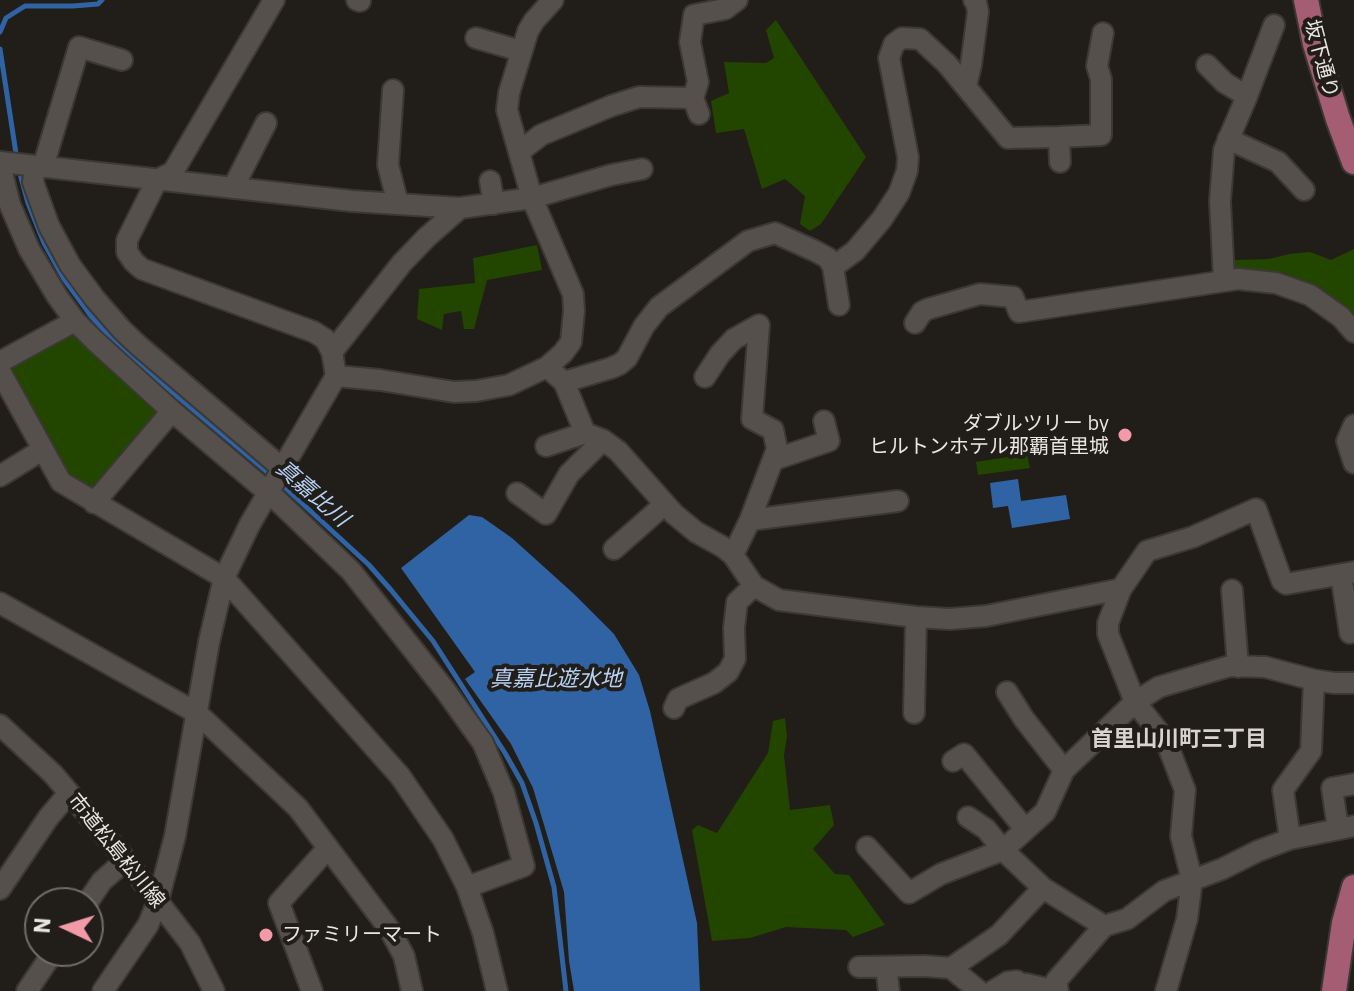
<!DOCTYPE html>
<html>
<head>
<meta charset="utf-8">
<style>
	body { margin:0 }
	#map { position:relative; width:1354px; height:991px; overflow:hidden; background:#211d18; font-family:"IBM Plex Sans",sans-serif }
	canvas { display:block }
	.north { position:absolute; left:24px; top:887px; width:80px; height:80px; box-sizing:border-box; background:#211d18; border:2px solid #716d69; border-radius:50%; rotate:274deg; font-size:22px; font-weight:700; line-height:32px; text-align:center; color:#e9e6e3 }
	.north::after { content:''; display:block; margin:auto; width:28px; height:36px; background:#f39aa8; clip-path:polygon(50% 0,100% 100%,50% 72%,0 100%) }
</style>
</head>
<body>
<div id="map">
<canvas width="1354" height="991"></canvas>
<div class="north">N</div>
</div>
<script>
const ctx = document.querySelector('canvas').getContext('2d');
ctx.lineJoin = 'round';
function fillPath(path, color) { ctx.fillStyle = color; ctx.fill(path, 'evenodd'); }
const toPath = rows => new Path2D(rows.map(r => 'M' + r).join(''));
function stroke(path, color, width, dash) { ctx.strokeStyle = color; ctx.lineWidth = width; ctx.lineCap = dash ? 'butt' : 'round'; ctx.setLineDash(dash || []); ctx.stroke(path); }
function label(font, color, halo, rows, align = 'center') {
  ctx.font = font + ' "IBM Plex Sans","Noto Sans JP",sans-serif'; ctx.lineWidth = 8; ctx.setLineDash([]); ctx.textBaseline = 'middle'; ctx.strokeStyle = halo; ctx.fillStyle = color; for (const [text, x, y, turn = 0] of rows) {
    ctx.save(); ctx.translate(x, y); ctx.rotate((+turn || 0) * Math.PI / 180); ctx.textAlign = isNaN(turn) ? turn : align; if (halo) ctx.strokeText(text, 0, 0); ctx.fillText(text, 0, 0); ctx.restore();
  }
}
fillPath(toPath([
	[776,20,866,157,821,224,810,231,800,224,805,196,785,179,762,189,744,129,716,133,711,101,729,93,724,62,766,63,774,58,766,30],
	[537,245,542,270,487,280,474,329,464,329,461,311,444,314,442,330,417,319,419,289,475,283,473,258],
	[1354,249,1354,322,1310,287,1285,273,1231,270,1231,261,1235,260,1269,259,1289,254,1310,252,1331,260],
	[64,332,77,334,164,414,95,497,65,480,7,370,9,364],
	[1027,454,1030,468,978,475,976,462],
	[785,718,787,736,784,755,790,810,830,805,834,825,813,849,835,874,849,875,885,925,853,937,846,930,786,927,750,938,712,941,692,830,698,825,717,833,768,753,773,721]
]), '#224600');
fillPath(toPath([
	[1018,479,1021,501,1066,495,1070,519,1012,528,1008,506,993,508,990,483],
	[469,515,482,517,512,538,574,594,614,634,639,675,650,711,697,923,700,991,574,991,569,961,564,892,533,788,511,744,465,679,475,672,401,568]
]), '#2f63a3');
stroke(toPath([
	[0,32,6,18,25,6,73,6,98,4,102,0],
	[0,49,17,160],
	[19,170,28,203,44,243,64,279,91,316,120,348,272,476],
	[279,482,369,565,391,590,433,641,505,753,522,783,536,823,554,887,566,991]
]), '#2f63a3', 5);
const minor = toPath([
	[357,0,360,1],
	[476,38,521,51],
	[1207,65,1225,83,1247,96,1224,150,1220,201,1224,280],
	[966,86,971,65,978,12,976,2,974,0],
	[393,90,388,165,398,204],
	[1247,96,1274,25],
	[699,114,693,98,698,82,690,42,694,15,725,9,737,0],
	[1059,137,1060,162],
	[1228,139,1278,162,1304,190],
	[519,152,541,135,611,106,639,97,693,98],
	[0,162,352,201,460,208,532,198,611,175,642,169],
	[0,165,10,205,29,249,57,296,75,321],
	[35,166,33,182,49,226,70,265,95,299,122,330,139,346,282,468],
	[43,167,79,47,122,60],
	[490,181,494,204],
	[233,188,266,123],
	[833,267,839,305],
	[915,323,922,312,928,309,980,294,1013,297,1019,312,1238,279,1276,283,1310,295,1341,317,1354,332],
	[332,352,402,263,427,237,460,208],
	[0,362,75,321,94,340,172,411,277,500,351,571,445,690,483,743,504,793,524,866,467,887],
	[547,367,564,382,585,433,603,440,618,451,674,514,696,532,723,547,733,555,754,586,779,600,916,617,950,619,986,616,1121,589],
	[0,371,61,482,224,578,400,776,443,839,467,887,483,933,497,991],
	[336,376,380,380,454,392,476,391,509,385,547,367,563,353,571,342,574,311,573,294,532,198,507,110,509,93,528,31,534,21,553,0],
	[705,377,720,354,734,339,759,325],
	[564,382,611,368,620,364,627,358,644,326,659,307,748,241,775,233,815,251,828,258,833,267,855,251,882,219,899,193,907,171,908,157,889,58,894,44,902,38,920,39,947,64,1008,138,1059,137,1101,135,1101,79,1097,66,1103,33],
	[1354,425,1347,441,1354,463],
	[546,446,585,433],
	[773,460,829,441,824,421],
	[0,476,42,450],
	[517,493,546,514,569,474,603,440],
	[94,503,172,411],
	[750,520,898,501],
	[614,549,665,504],
	[733,555,750,520,777,449,773,430,752,419,759,325],
	[1341,575,1350,633],
	[1232,590,1238,667],
	[0,603,197,713,298,808,390,930,404,956,412,991],
	[674,708,678,699,714,683,728,672,735,659,734,628,737,602,754,586],
	[914,713,916,617],
	[0,725,53,774,126,860,190,943,214,991],
	[953,761,964,754,1025,829],
	[1064,770,1135,702,1159,687,1230,666,1265,667,1314,680,1334,683,1354,683],
	[968,817,986,829,1003,850,1043,888,1104,926,1127,919,1164,891,1222,869,1258,851,1290,839,1354,826],
	[1338,829,1332,788,1354,784],
	[1290,839,1283,790,1311,751,1314,680],
	[867,847,909,893,941,874,1003,850,1045,812,1064,770,1024,719,1007,692],
	[0,889,48,818,69,793],
	[87,903,102,881,126,860],
	[859,967,924,966,951,968],
	[886,967,889,991],
	[1026,984,1056,991],
	[27,991,54,951],
	[103,991,148,925,158,901,175,836,209,642,224,578,250,524,336,376,332,352,325,339,314,332,142,269,134,262,127,252,127,240,157,180,173,172,274,0],
	[312,991,279,903,327,849],
	[979,991,951,968,999,935,1043,888],
	[993,991,1008,982,1017,981],
	[1058,991,1056,981,1104,926],
	[1166,991,1187,919,1192,880,1181,836,1185,790,1166,741,1135,702,1108,634,1108,623,1121,589,1147,551,1193,537,1256,509,1282,581,1286,584,1354,572]
]);
const major = toPath([
	[1306,0,1315,44,1338,119,1354,162],
	[1334,991,1344,923,1354,887]
]);
stroke(minor, '#3b3835', 24);
stroke(major, '#3b3835', 28);
stroke(minor, '#55504b', 20);
stroke(major, '#a55d73', 24);
for (const [x, y, r, color] of [
	[1125,435,8,"#f39aa8"],
	[266,935,8,"#f39aa8"]
]) { const dot = new Path2D(); dot.arc(x, y, r, 0, 2 * Math.PI); ctx.fillStyle = color; ctx.fill(dot); stroke(dot, '#211d18', 3); }
label('20px', '#e9e6e3', '#211d18', [
	["坂下通り",1321,59,75],
	["市道松島松川線",116,851,51]
]);
label('20px', '#e9e6e3', '#211d18', [
	["ダブルツリー by",1109,424],
	["ヒルトンホテル那覇首里城",1109,447],
	["ファミリーマート",282,935,"left"]
], 'right');
label('italic 22px', '#b6d2f6', '#211d18', [
	["真嘉比川",312,494,41],
	["真嘉比遊水地",556,680]
]);
label('bold 22px', '#d9d3cd', '#211d18', [
	["首里山川町三丁目",1179,740]
]);
</script>
</body>
</html>
